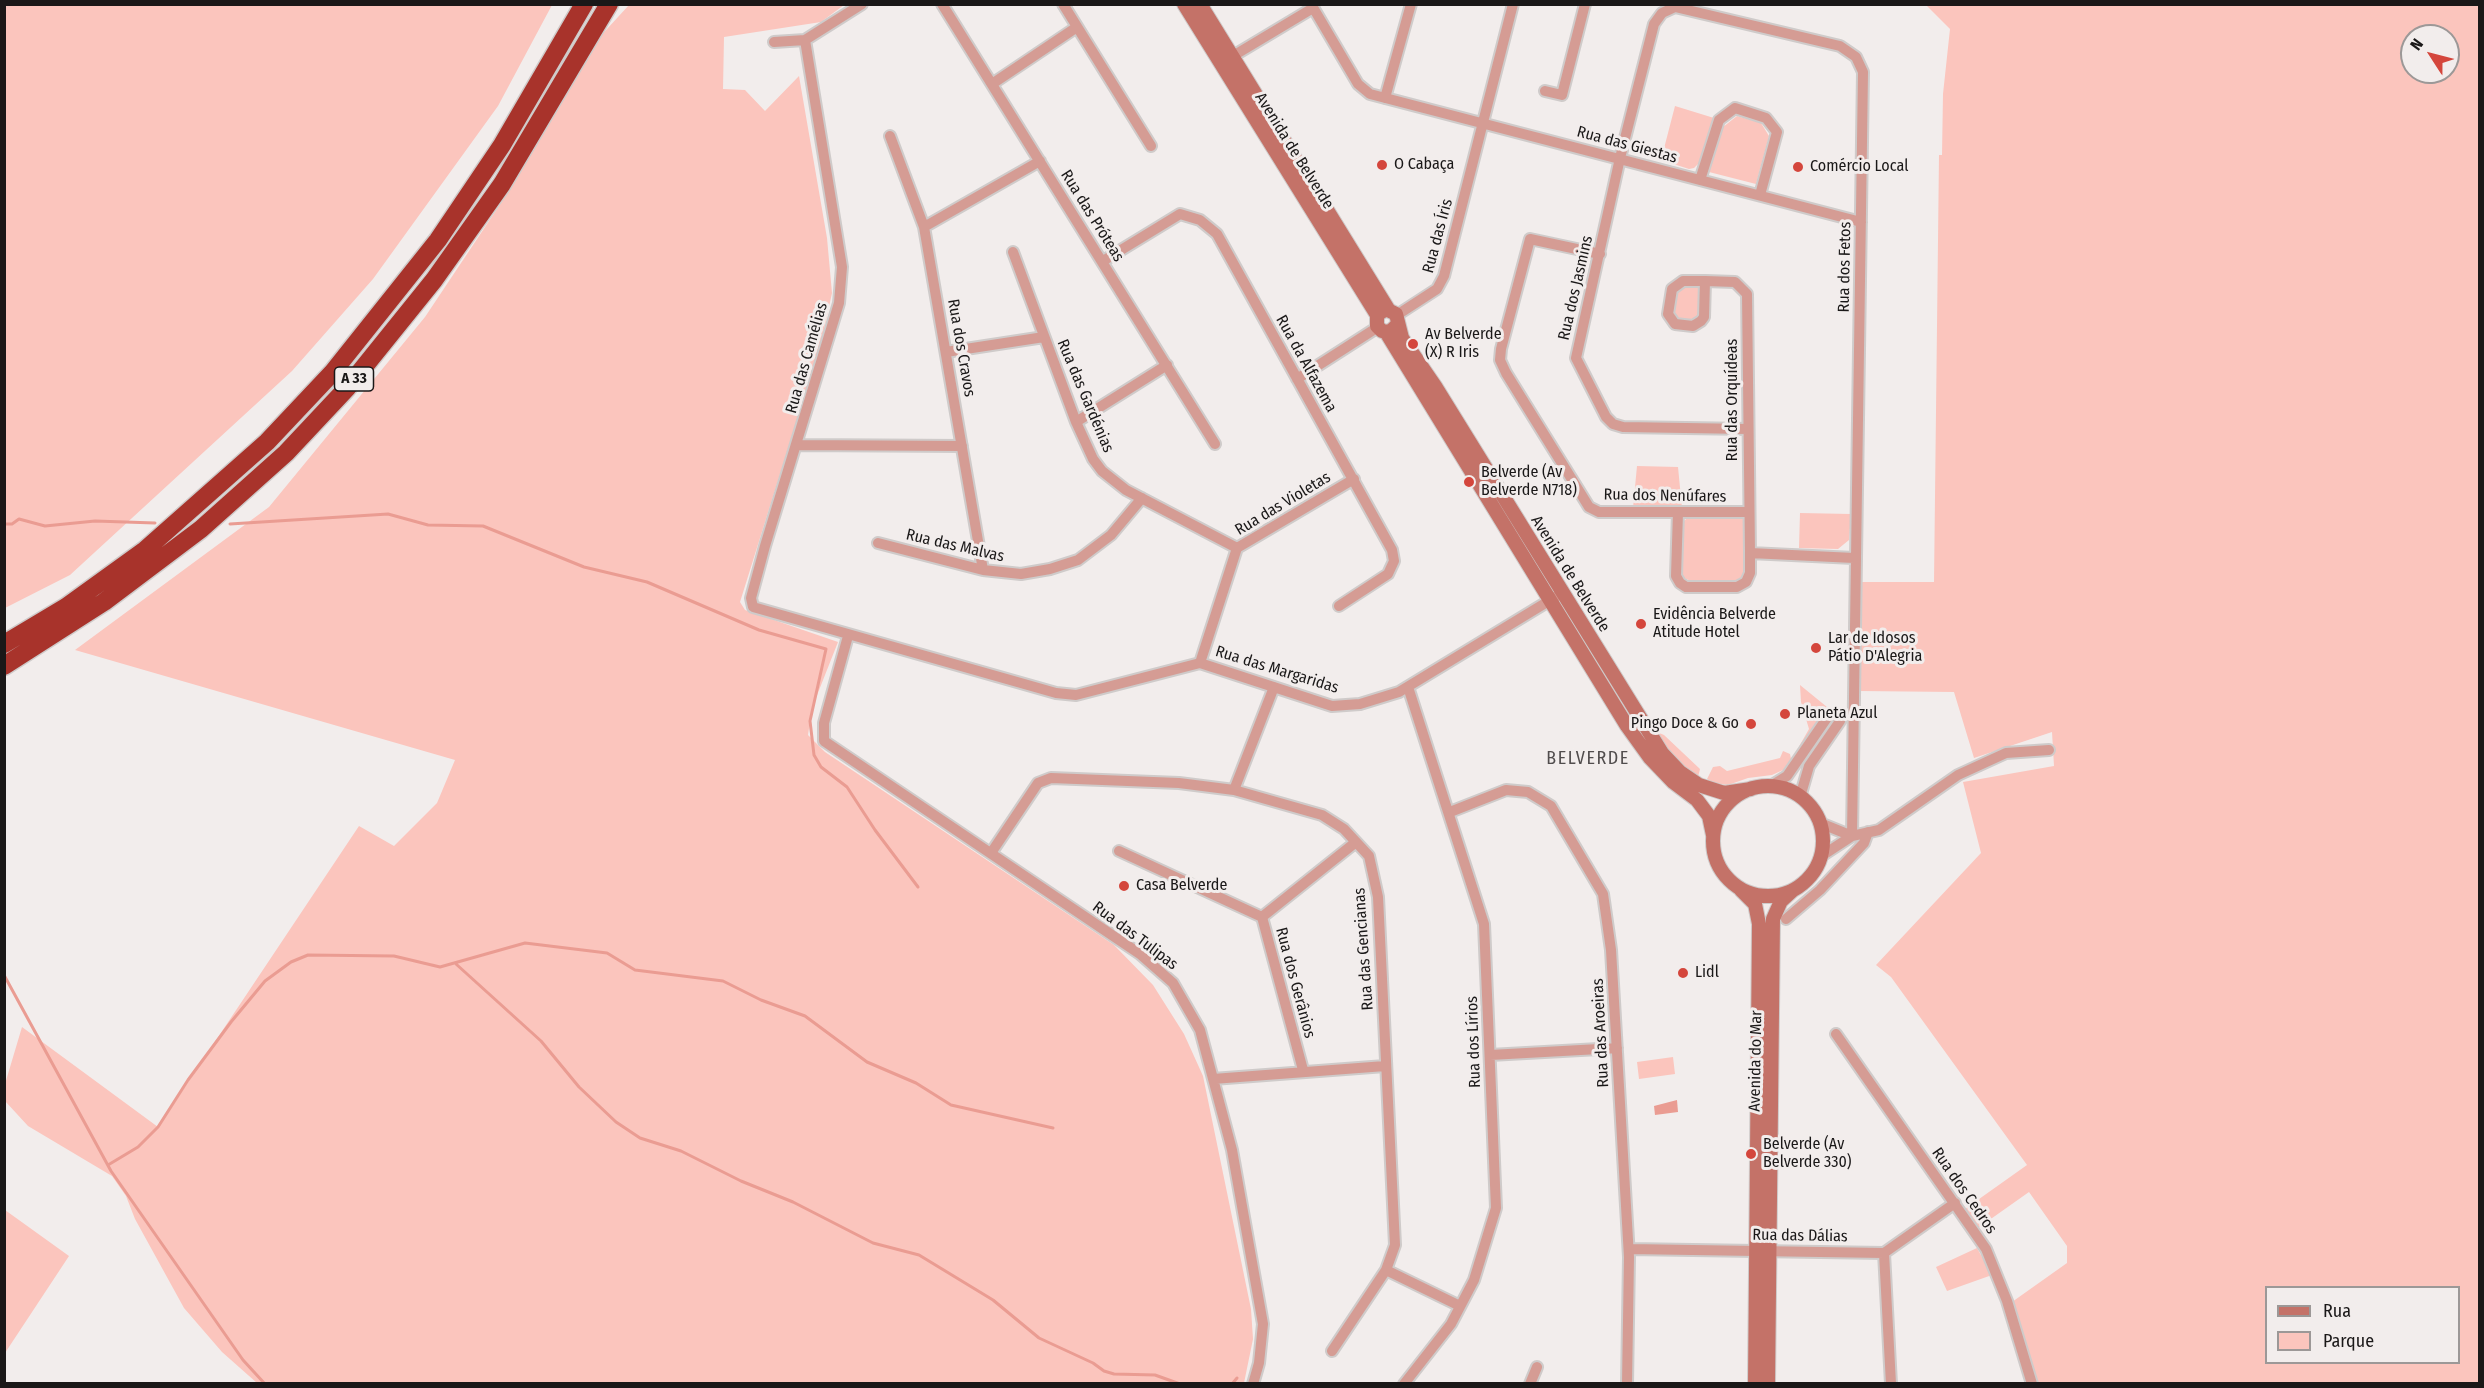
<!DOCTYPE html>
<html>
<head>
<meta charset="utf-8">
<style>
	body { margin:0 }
	#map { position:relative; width:2484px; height:1388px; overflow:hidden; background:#f2edec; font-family:"Fira Sans Condensed",sans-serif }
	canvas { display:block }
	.frame { position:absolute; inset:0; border:6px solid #1a1818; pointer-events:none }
	.legend { position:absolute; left:2265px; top:1286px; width:195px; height:78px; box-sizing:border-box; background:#f2edec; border:2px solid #9c9897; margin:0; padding:8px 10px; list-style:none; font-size:18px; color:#1a1818 }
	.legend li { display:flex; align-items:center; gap:12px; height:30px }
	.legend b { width:30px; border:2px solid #9c9897 }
	.north { position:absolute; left:2400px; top:24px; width:60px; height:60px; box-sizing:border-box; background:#f2edec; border:2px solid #9c9897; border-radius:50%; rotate:306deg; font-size:16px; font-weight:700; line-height:24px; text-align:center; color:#1a1818 }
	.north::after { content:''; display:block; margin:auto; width:21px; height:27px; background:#d4463c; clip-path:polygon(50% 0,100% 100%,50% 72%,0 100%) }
</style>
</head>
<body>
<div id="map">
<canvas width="2484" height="1388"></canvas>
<div class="frame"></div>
<ul class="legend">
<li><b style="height:8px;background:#c47268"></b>Rua</li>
<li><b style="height:16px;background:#fbc5bd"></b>Parque</li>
</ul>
<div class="north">N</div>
</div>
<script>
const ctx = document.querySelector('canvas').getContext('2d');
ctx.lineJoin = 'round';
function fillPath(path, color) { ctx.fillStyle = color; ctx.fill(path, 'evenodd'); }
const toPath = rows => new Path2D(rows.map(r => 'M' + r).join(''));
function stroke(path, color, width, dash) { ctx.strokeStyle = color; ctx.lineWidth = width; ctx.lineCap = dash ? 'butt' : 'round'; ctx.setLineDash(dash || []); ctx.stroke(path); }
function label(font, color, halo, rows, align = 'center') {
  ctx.font = font + ' "Fira Sans Condensed",sans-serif'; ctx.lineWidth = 6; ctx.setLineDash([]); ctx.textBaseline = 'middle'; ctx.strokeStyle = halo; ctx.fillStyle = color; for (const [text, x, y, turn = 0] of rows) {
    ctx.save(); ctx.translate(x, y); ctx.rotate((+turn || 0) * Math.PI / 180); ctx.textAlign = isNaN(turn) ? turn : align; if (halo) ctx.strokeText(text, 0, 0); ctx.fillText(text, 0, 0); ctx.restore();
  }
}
fillPath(toPath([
	[5,4,552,5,498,106,373,279,292,371,70,575,5,608],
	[629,5,844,5,821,22,724,37,723,89,745,90,765,111,799,76,827,238,832,293,821,343,740,602,745,610,838,642,812,708,808,735,825,752,1114,945,1153,985,1184,1034,1203,1076,1251,1309,1253,1339,1244,1383,257,1383,222,1352,184,1308,135,1219,126,1196,112,1176,28,1126,5,1101,5,1084,22,1027,158,1127,359,826,394,846,437,803,455,760,75,650,269,507,425,317,513,185,596,41],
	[1926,5,2479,5,2479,1383,2037,1383,2012,1302,2067,1263,2067,1246,2029,1192,1978,1228,1965,1209,2027,1165,1891,977,1876,965,1981,853,1963,782,2054,766,2052,732,1974,758,1954,692,1859,691,1859,582,1934,582,1939,155,1942,155,1943,94,1950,29],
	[2412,36,2448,36,2448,72,2412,72],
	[2266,1288,2458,1288,2458,1362,2266,1362],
	[1675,106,1714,118,1700,162,1694,168,1689,169,1661,160],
	[1737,116,1761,123,1769,136,1756,184,1709,172,1723,127],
	[1682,284,1701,285,1702,316,1692,323,1672,319,1673,294],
	[1637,466,1678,467,1682,508,1633,508],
	[1800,513,1851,514,1849,540,1838,549,1799,548],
	[1689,516,1745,519,1745,572,1739,580,1693,582,1684,578,1682,574,1682,523],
	[1800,685,1827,707,1797,750,1809,729,1801,702],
	[1657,732,1664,735,1700,769,1698,777,1682,768,1665,749],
	[1783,751,1790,754,1791,759,1783,770,1772,775,1748,778,1728,785,1714,783,1707,779,1713,767,1720,766,1727,771,1780,758],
	[1673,1057,1675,1074,1639,1079,1637,1062],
	[5,1210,69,1256,5,1353],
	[1977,1248,1992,1275,1947,1291,1936,1267]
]), '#fbc5bd');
fillPath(toPath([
	[1677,1100,1678,1112,1655,1115,1654,1106]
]), '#ea9c92');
stroke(toPath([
	[4,524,12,524,19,519,45,526,95,521,155,523],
	[230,524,388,514,428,525,483,526,584,567,647,582,759,630,826,649,810,721,814,755,821,767,847,787,875,830,918,887],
	[456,964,541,1041,579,1087,616,1122,640,1138,681,1151,741,1181,793,1202,873,1243,919,1255,993,1300,1039,1338,1093,1363,1104,1371,1114,1374,1155,1375,1180,1384],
	[4,975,111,1171,243,1360,265,1384],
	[108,1165,138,1147,158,1127,188,1080,231,1022,265,981,291,962,308,955,394,956,440,967,525,943,607,953,635,970,723,981,761,1000,805,1016,867,1062,916,1083,951,1105,1053,1128],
	[1232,1384,1237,1378]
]), '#ea9c92', 3);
const street = toPath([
	[942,4,1215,444],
	[1063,4,1151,146],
	[1311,4,1358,84,1370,94,1861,222],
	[805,40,842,267,839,303,765,546,751,598,753,607,1056,693,1076,695,1200,663,1332,706,1360,704,1399,692,1557,596],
	[774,42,805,40,862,4],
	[1228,59,1313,8],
	[992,84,1077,27],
	[1545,91,1562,95,1585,4],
	[1385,98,1411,4],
	[890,136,924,227,983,570],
	[1700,180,1719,120,1735,108,1766,118,1777,132,1760,195],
	[924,227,1040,161],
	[1013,252,1076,422,1093,459,1102,471,1126,490,1237,548],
	[1600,254,1530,239,1501,349,1500,360,1506,373,1589,507,1599,512,1749,512],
	[1103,261,1180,214,1200,220,1217,234,1392,550,1394,561,1388,574,1339,606],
	[1397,315,1437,289,1444,276,1513,4],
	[946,352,1044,337],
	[1297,379,1378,327],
	[1076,422,1167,365],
	[1748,429,1623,427,1613,424,1606,417,1576,358,1620,158,1654,24,1662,13,1675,7,1840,46,1856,57,1863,72,1852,836],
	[797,445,962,446],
	[1678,512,1676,576,1680,583,1686,587,1737,587,1746,582,1750,573,1750,553,1747,294,1735,282,1705,281,1683,281,1672,289,1668,314,1675,324,1693,326,1701,321,1704,317,1705,281],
	[878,543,983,570,1021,574,1050,569,1078,560,1111,535,1142,498],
	[1750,553,1854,558],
	[848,636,824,723,824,741,1140,954,1173,983,1200,1030,1232,1150,1263,1324,1259,1363,1253,1384],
	[1200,663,1237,548,1354,479],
	[1771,786,1787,776,1829,715],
	[1234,790,1274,687],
	[1800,797,1809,766,1840,721],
	[1450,812,1506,790,1528,792,1551,806,1603,894,1611,950,1629,1257,1627,1384],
	[1820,823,1852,836],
	[1119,851,1262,917,1303,1070],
	[991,853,1038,783,1051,778,1179,783,1234,790,1322,815,1344,829,1369,856,1378,897,1395,1245,1386,1270,1332,1351],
	[1820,857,1852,836,1879,830,1958,775,2006,753,2049,750],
	[1262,917,1356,842],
	[1786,919,1820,890,1864,843,1868,832],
	[1836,1034,1986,1249,2007,1301,2032,1384],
	[1490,1055,1617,1048],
	[1213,1079,1385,1066],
	[1629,1249,1884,1253,1955,1203],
	[1884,1253,1891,1384],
	[1386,1270,1460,1306],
	[1404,1384,1451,1324,1474,1280,1496,1208,1484,924,1408,687],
	[1530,1384,1537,1367]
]);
const secondary = toPath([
	[1184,4,1377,315],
	[1200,4,1388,309],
	[1398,324,1390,332,1382,331,1377,326,1377,315,1386,309,1396,314,1402,338,1435,386,1662,753,1680,772,1699,785,1724,793,1751,789],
	[1386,332,1627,726,1650,758,1673,782,1697,800,1709,816,1713,835],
	'1713 841a55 55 0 1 1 110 0a55 55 0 1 1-110 0Z',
	[1741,890,1755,904,1759,924,1755,1384],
	[1768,1384,1773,919,1781,901,1793,890]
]);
const highway = toPath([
	[4,644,66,607,145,550,267,442,332,373,438,240,502,145,584,4],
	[4,666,104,602,201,529,286,453,347,388,434,280,502,184,609,4]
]);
stroke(street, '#cfcbca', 14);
stroke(secondary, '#cfcbca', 16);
stroke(highway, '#cfcbca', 21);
stroke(street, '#d59c94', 10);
stroke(secondary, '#c47268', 14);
stroke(highway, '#a8332b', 18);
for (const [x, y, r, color] of [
	[1382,165,6,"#d4463c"],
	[1798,167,6,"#d4463c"],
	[1413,344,6,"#d4463c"],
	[1469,482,6,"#d4463c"],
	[1641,624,6,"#d4463c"],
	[1816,648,6,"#d4463c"],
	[1785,714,6,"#d4463c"],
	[1751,724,6,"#d4463c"],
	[1124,886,6,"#d4463c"],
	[1683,973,6,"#d4463c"],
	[1751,1154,6,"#d4463c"]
]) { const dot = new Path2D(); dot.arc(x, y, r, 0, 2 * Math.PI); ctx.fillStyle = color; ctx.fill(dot); stroke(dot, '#f2edec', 2); }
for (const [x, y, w] of [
	[354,379,39]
]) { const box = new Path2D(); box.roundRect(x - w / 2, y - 12, w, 24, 4.5); ctx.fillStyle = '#f2edec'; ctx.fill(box); stroke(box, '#1a1818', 1.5); }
label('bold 15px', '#1a1818', null, [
	["A 33",354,379]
]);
label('16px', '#1a1818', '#f2edec', [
	["Rua das Giestas",1627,145,15],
	["Avenida de Belverde",1294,151,58],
	["Rua das Próteas",1092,216,58],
	["Rua das Íris",1438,236,-75],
	["Rua dos Fetos",1845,267,-89],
	["Rua dos Jasmins",1576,288,-77],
	["Rua dos Cravos",961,348,80],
	["Rua das Camélias",807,358,-74],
	["Rua da Alfazema",1306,364,61],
	["Rua das Gardénias",1085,396,67],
	["Rua das Orquídeas",1733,400,-90],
	["Rua dos Nenúfares",1665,496,1],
	["Rua das Violetas",1283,504,-31],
	["Rua das Malvas",955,546,13],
	["Avenida de Belverde",1570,574,58],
	["Rua das Margaridas",1277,670,17],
	["Rua das Tulipas",1135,936,37],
	["Rua das Gencianas",1364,949,-94],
	["Rua dos Gerânios",1295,983,75],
	["Rua das Aroeiras",1601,1033,-93],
	["Rua dos Lírios",1474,1042,-92],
	["Avenida do Mar",1756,1061,-89],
	["Rua dos Cedros",1964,1191,55],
	["Rua das Dálias",1800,1236,1]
]);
label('16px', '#1a1818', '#f2edec', [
	["O Cabaça",1394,165],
	["Comércio Local",1810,167],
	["Av Belverde",1425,335],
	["(X) R Iris",1425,353],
	["Belverde (Av",1481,473],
	["Belverde N718)",1481,491],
	["Evidência Belverde",1653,615],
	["Atitude Hotel",1653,633],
	["Lar de Idosos",1828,639],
	["Pátio D'Alegria",1828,657],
	["Planeta Azul",1797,714],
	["Pingo Doce & Go",1739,724,"right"],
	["Casa Belverde",1136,886],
	["Lidl",1695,973],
	["Belverde (Av",1763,1145],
	["Belverde 330)",1763,1163]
], 'left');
ctx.letterSpacing = '1.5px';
label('18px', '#514d4d', '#f2edec', [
	["BELVERDE",1588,759]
]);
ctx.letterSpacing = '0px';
</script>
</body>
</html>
